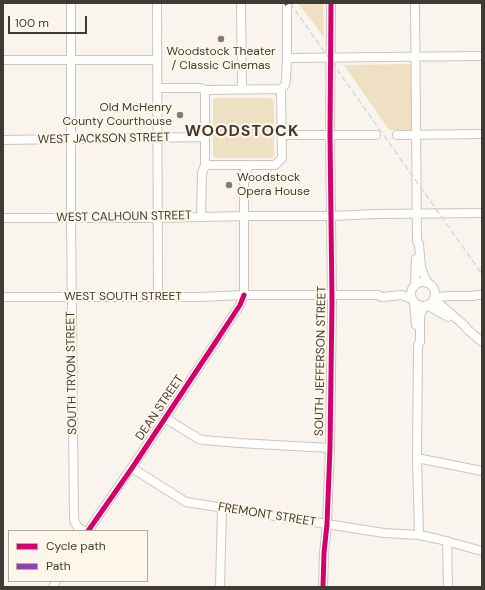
<!DOCTYPE html>
<html>
<head>
<meta charset="utf-8">
<style>
	body { margin:0 }
	#map { position:relative; width:485px; height:590px; overflow:hidden; background:#f9f5ee; font-family:"DM Sans",sans-serif }
	canvas { display:block }
	.frame { position:absolute; inset:0; border:4px solid #403b32; pointer-events:none }
	.legend { position:absolute; left:8px; top:530px; width:140px; height:52px; box-sizing:border-box; background:#fef6e9; border:1px solid #b2aba0; margin:0; padding:5px 7px; list-style:none; font-size:12px; color:#403b32 }
	.legend li { display:flex; align-items:center; gap:8px; height:20px }
	.legend b { width:20px; border:1px solid #b2aba0 }
	.scale { position:absolute; left:8px; top:16px; width:79px; height:18px; box-sizing:border-box; border:2px solid #403b32; border-top:0; padding-left:5px; font-size:12px; line-height:14px; white-space:nowrap; color:#403b32; -webkit-text-stroke:3px #fef6e9; paint-order:stroke }
</style>
</head>
<body>
<div id="map">
<canvas width="485" height="590"></canvas>
<div class="frame"></div>
<ul class="legend">
<li><b style="height:5px;background:#d6006c"></b>Cycle path</li>
<li><b style="height:5px;background:#8e44ad"></b>Path</li>
</ul>
<div class="scale">100 m</div>
</div>
<script>
const ctx = document.querySelector('canvas').getContext('2d');
ctx.lineJoin = 'round';
function fillPath(path, color) { ctx.fillStyle = color; ctx.fill(path, 'evenodd'); }
const toPath = rows => new Path2D(rows.map(r => 'M' + r).join(''));
function stroke(path, color, width, dash) { ctx.strokeStyle = color; ctx.lineWidth = width; ctx.lineCap = dash ? 'butt' : 'round'; ctx.setLineDash(dash || []); ctx.stroke(path); }
function label(font, color, halo, rows, align = 'center') {
  ctx.font = font + ' "DM Sans",sans-serif'; ctx.lineWidth = 4; ctx.setLineDash([]); ctx.textBaseline = 'middle'; ctx.strokeStyle = halo; ctx.fillStyle = color; for (const [text, x, y, turn = 0] of rows) {
    ctx.save(); ctx.translate(x, y); ctx.rotate((+turn || 0) * Math.PI / 180); ctx.textAlign = isNaN(turn) ? turn : align; if (halo) ctx.strokeText(text, 0, 0); ctx.fillText(text, 0, 0); ctx.restore();
  }
}
fillPath(toPath([
	[298,3,323,3,324,37],
	[411,64,411,130,389,130,344,65],
	[215,98,270,98,274,100,274,155,272,158,215,158,213,155,213,100]
]), '#f0e0c3');
const minor = toPath([
	[71,3,71,218,74,518,75,523,78,527,84,531],
	[157,3,158,297],
	[241,3,242,89],
	[415,3,417,241,419,244,421,268,427,282],
	[287,58,482,56],
	[3,60,157,60],
	[157,88,200,88,205,90,281,89],
	[281,89,285,85,286,80,287,58,287,7,288,3],
	[282,135,376,135],
	[397,135,482,134],
	[3,140,205,137],
	[205,165,275,165,282,158,281,89],
	[201,216,202,173,205,165,205,90],
	[3,218,158,218,244,216,331,216,376,214,482,213],
	'411 294a12 12 0 1 1 24 0a12 12 0 1 1-24 0Z',
	[415,285,416,259],
	[3,297,199,297,244,295,378,295,381,297,402,295,412,299],
	[435,297,451,296,473,296,476,295,482,295],
	[434,299,465,326,467,329,482,342],
	[414,302,416,325],
	[427,305,448,317],
	[165,418,199,439,203,440,239,443,330,448],
	[417,458,482,471],
	[132,468,186,502,384,533,419,535,438,539,482,551],
	[88,531,160,426,240,305,244,295,244,173,250,165],
	[419,535,417,458,418,345,420,342,420,316,422,311,425,306],
	[447,541,448,587],
	[53,587,56,581],
	[220,587,222,508],
	[323,587,324,553,327,524,330,448,332,302,330,135,331,3]
]);
stroke(minor, '#cac6bf', 10);
stroke(minor, '#fefefc', 8);
stroke(toPath([
	[290,3,482,274]
]), '#dad8d5', 1.5, [6, 3]);
stroke(toPath([
	[286,3,287,5]
]), '#8e44ad', 4, [8, 4]);
stroke(toPath([
	[88,531,132,468,217,340,240,305,244,295],
	[323,587,324,553,327,524,330,448,332,302,330,135,331,3]
]), '#d6006c', 5);
for (const [x, y, r, color] of [
	[221,39,4,"#817c74"],
	[180,115,4,"#817c74"],
	[229,185,4,"#817c74"]
]) { const dot = new Path2D(); dot.arc(x, y, r, 0, 2 * Math.PI); ctx.fillStyle = color; ctx.fill(dot); stroke(dot, '#fef6e9', 1.5); }
label('12px', '#403b32', '#fef6e9', [
	["Woodstock Theater",221,52],
	["/ Classic Cinemas",221,66],
	["Old McHenry",172,108,"right"],
	["County Courthouse",172,122,"right"],
	["Woodstock",237,178,"left"],
	["Opera House",237,192,"left"]
]);
label('12px', '#403b32', '#fef6e9', [
	["WEST JACKSON STREET",104,139,-1],
	["WEST CALHOUN STREET",124,217,-1],
	["WEST SOUTH STREET",123,297],
	["SOUTH JEFFERSON STREET",321,361,-89],
	["SOUTH TRYON STREET",72,373,-91],
	["DEAN STREET",160,408,-56],
	["FREMONT STREET",267,515,9]
]);
ctx.letterSpacing = '1px';
label('bold 16px', '#403b32', '#fef6e9', [
	["WOODSTOCK",242,132]
]);
ctx.letterSpacing = '0px';
</script>
</body>
</html>
